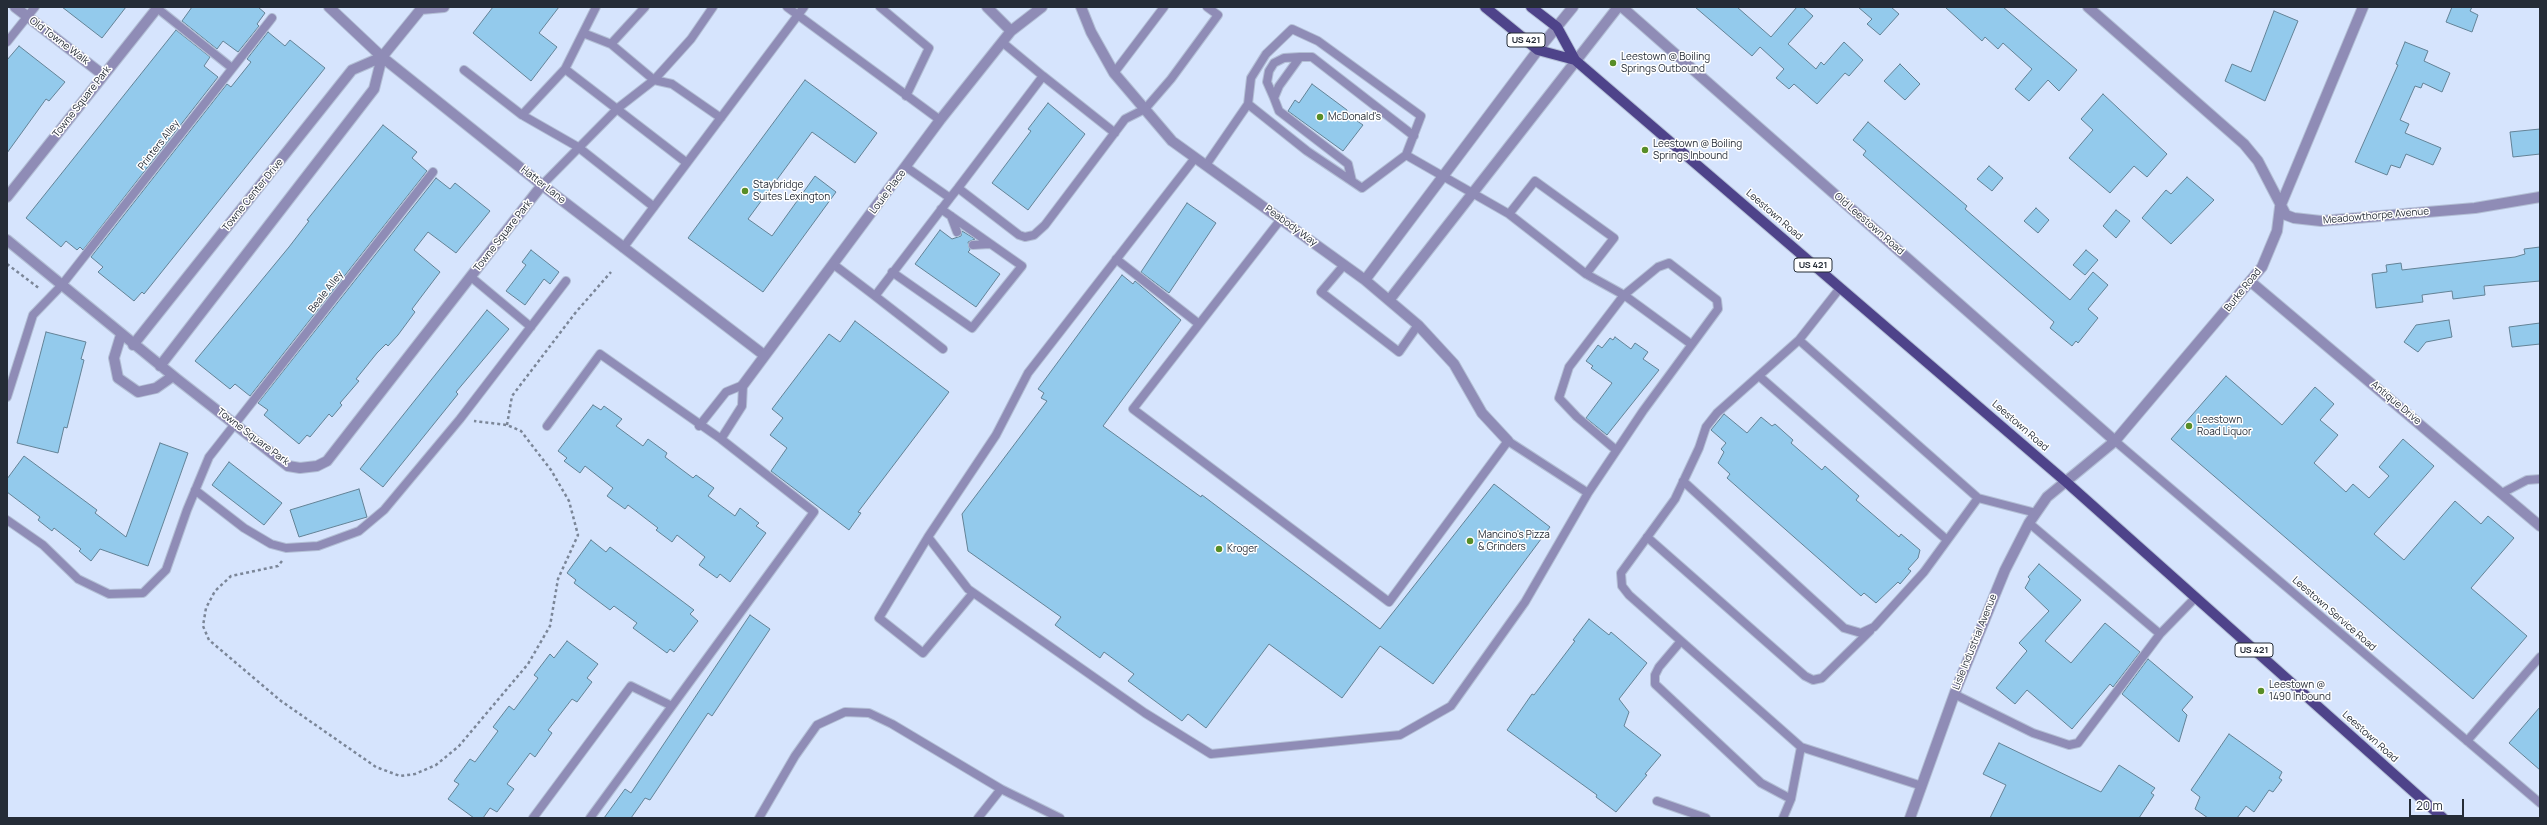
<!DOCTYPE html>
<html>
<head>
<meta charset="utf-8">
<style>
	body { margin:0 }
	#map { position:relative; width:2547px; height:825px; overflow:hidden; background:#d6e4fd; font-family:Manrope,sans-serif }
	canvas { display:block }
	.frame { position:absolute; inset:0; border:8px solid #252c37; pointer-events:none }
	.scale { position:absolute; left:2409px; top:799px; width:55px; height:18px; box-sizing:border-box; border:2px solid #252c37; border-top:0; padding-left:5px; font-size:12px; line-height:14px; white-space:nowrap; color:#252c37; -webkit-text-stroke:3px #fff; paint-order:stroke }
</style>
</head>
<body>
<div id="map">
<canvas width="2547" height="825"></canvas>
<div class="frame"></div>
<div class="scale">20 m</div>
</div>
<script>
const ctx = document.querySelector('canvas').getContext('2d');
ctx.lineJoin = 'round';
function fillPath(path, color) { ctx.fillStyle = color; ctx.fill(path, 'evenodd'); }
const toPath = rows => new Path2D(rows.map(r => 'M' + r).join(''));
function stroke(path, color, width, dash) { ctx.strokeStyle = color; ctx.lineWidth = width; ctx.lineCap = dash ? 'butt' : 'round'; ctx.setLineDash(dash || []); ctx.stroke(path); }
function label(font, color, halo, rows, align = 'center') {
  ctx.font = font + ' Manrope,sans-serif'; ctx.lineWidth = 3; ctx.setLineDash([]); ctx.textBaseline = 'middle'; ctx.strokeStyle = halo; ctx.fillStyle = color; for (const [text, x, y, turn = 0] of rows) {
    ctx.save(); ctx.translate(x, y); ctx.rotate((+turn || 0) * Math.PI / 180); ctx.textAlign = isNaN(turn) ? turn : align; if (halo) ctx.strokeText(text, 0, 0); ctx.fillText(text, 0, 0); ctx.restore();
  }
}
const building = toPath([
	[62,7,126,7,102,38,62,7],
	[192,7,258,7,265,13,257,24,259,26,238,52,223,41,217,49,182,21,192,7],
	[493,7,559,7,539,33,557,47,531,81,473,33,493,7],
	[1695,7,1737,7,1771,37,1797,7,1803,7,1813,16,1788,44,1816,69,1821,62,1824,65,1844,42,1863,60,1849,76,1845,73,1817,104,1794,84,1789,89,1776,78,1784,69,1760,47,1752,56,1695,7],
	[1858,7,1891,7,1899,14,1880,35,1867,24,1872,19,1858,7],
	[1945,7,2003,7,2077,70,2059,91,2048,80,2029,101,2015,89,2032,69,2003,43,1998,49,1985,37,1982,41,1945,7],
	[2452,7,2472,7,2470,11,2478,15,2472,32,2446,22,2452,7],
	[2274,11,2298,21,2265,101,2225,81,2232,64,2251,72,2274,11],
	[176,30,210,57,204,66,218,77,83,250,80,247,77,250,66,241,61,247,26,218,176,30],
	[268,32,285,46,290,40,325,68,144,294,142,292,134,301,98,272,103,267,91,257,227,84,231,87,251,62,247,59,268,32],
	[2405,42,2428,51,2424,61,2450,73,2442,92,2423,83,2421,88,2415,86,2400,120,2409,124,2405,133,2441,148,2433,165,2406,154,2400,168,2391,165,2387,175,2355,162,2398,65,2396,64,2405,42],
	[19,46,65,82,49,101,46,99,7,153,7,60,19,46],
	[1900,64,1920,84,1905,100,1884,81,1900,64],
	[805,80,877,133,855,163,812,132,748,219,772,236,815,176,836,192,763,292,688,238,805,80],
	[1312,84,1347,110,1347,114,1363,125,1343,151,1288,111,1295,100,1299,103,1312,84],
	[2103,94,2167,154,2147,177,2134,166,2110,193,2069,158,2093,130,2081,119,2103,94],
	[1048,103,1085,134,1028,210,992,183,1031,131,1028,129,1048,103],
	[1868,122,1967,206,1965,209,2070,300,2093,272,2108,285,2088,309,2098,318,2078,343,2076,341,2072,346,2050,328,2054,322,1863,155,1866,151,1853,140,1868,122],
	[383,125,417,152,412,158,427,171,250,396,235,384,230,389,195,361,289,247,309,221,307,220,383,125],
	[2540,129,2540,154,2513,157,2510,132,2540,129],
	[1989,166,2003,178,1992,191,1977,179,1989,166],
	[2187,177,2214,200,2171,244,2142,218,2166,190,2171,194,2187,177],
	[436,178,450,189,455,183,490,211,456,253,428,232,414,250,440,272,412,309,415,312,398,335,388,346,386,344,377,353,356,379,359,381,340,403,342,405,332,417,329,414,310,437,307,435,299,444,264,415,268,410,258,403,436,178],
	[1187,203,1216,223,1169,293,1141,272,1187,203],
	[2036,208,2049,220,2038,233,2024,221,2036,208],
	[2116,210,2130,221,2116,238,2103,226,2116,210],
	[940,230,952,239,961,236,962,231,975,239,968,242,970,250,968,252,1000,274,976,307,915,264,940,230],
	[2540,247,2540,281,2484,286,2485,295,2453,299,2452,291,2422,295,2423,302,2376,308,2372,274,2387,272,2386,265,2401,263,2402,270,2419,268,2515,257,2525,254,2524,249,2540,247],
	[531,250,559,272,550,284,544,279,525,305,506,291,526,265,522,262,531,250],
	[2086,250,2098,260,2085,275,2073,265,2086,250],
	[1122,275,1133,284,1135,281,1181,320,1103,426,1201,497,1202,495,1380,629,1494,484,1550,527,1433,684,1380,646,1342,698,1269,644,1206,728,1188,714,1182,721,1128,681,1134,674,1104,652,1100,658,1055,625,1061,617,968,551,962,514,1047,401,1041,398,1044,393,1038,389,1122,275],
	[487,310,509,329,456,392,458,394,383,487,360,469,487,310],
	[2449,320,2452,337,2426,342,2418,352,2404,342,2416,325,2449,320],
	[855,321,949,392,858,512,861,513,849,530,771,471,787,448,770,435,783,418,772,409,829,334,840,342,855,321],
	[2540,323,2540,344,2512,347,2509,327,2540,323],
	[46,332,86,342,81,359,84,360,67,428,64,427,58,453,17,443,46,332],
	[1615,337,1631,349,1635,343,1648,352,1643,359,1659,370,1607,435,1586,418,1612,383,1591,368,1593,366,1586,361,1598,345,1602,348,1610,338,1613,340,1615,337],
	[2226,376,2282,425,2315,387,2334,404,2320,420,2338,435,2314,463,2346,492,2353,484,2369,498,2389,476,2379,467,2403,439,2434,466,2374,534,2404,560,2455,501,2481,524,2488,516,2514,538,2471,588,2527,636,2473,699,2171,439,2226,376],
	[593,405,601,410,604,406,622,419,616,426,643,446,648,439,667,453,665,457,693,478,696,475,714,488,708,496,735,516,740,508,759,523,756,526,766,533,730,582,720,574,717,578,699,565,705,557,677,535,672,542,656,530,658,528,628,505,625,509,607,496,613,488,585,466,580,473,564,461,567,458,558,451,593,405],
	[1724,414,1747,433,1761,417,1772,426,1775,424,1793,440,1791,443,1822,470,1825,466,1859,496,1856,500,1899,537,1901,534,1920,550,1918,558,1908,569,1911,571,1900,584,1898,582,1876,603,1864,593,1861,596,1727,478,1730,474,1718,463,1724,452,1721,449,1726,443,1711,430,1724,414],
	[160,443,188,453,148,566,100,549,91,561,79,551,81,549,54,528,52,531,38,520,40,517,7,492,7,479,24,456,97,510,95,513,126,537,160,443],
	[229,462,282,503,264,525,212,485,229,462],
	[359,489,367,517,299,537,290,510,359,489],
	[591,540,606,552,610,547,694,610,690,614,698,621,674,652,670,649,667,653,633,628,637,623,614,606,610,610,574,583,576,580,567,573,591,540],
	[2039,564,2081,600,2045,641,2071,663,2105,623,2140,652,2113,687,2110,684,2072,729,2027,690,2015,704,1996,688,2027,651,2019,643,2049,611,2025,588,2030,579,2028,577,2039,564],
	[750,615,770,629,712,716,708,713,650,800,645,798,631,818,604,818,625,789,631,793,750,615],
	[1589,619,1609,635,1611,632,1647,663,1619,699,1629,712,1624,726,1661,755,1645,774,1647,775,1616,812,1596,797,1597,795,1507,730,1532,694,1534,695,1575,641,1573,640,1589,619],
	[567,641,598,664,587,678,592,682,577,702,572,699,548,730,552,733,535,757,530,753,507,784,514,789,497,812,490,808,483,818,474,818,448,799,459,784,454,781,470,759,475,762,498,731,493,727,509,706,514,710,538,678,534,675,550,654,554,658,567,641],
	[2148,659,2193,697,2182,710,2187,715,2179,742,2122,694,2148,659],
	[2540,707,2540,770,2509,743,2540,707],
	[2229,734,2282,772,2279,778,2282,780,2273,792,2269,790,2254,812,2246,806,2237,818,2208,818,2195,809,2200,797,2191,790,2229,734],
	[1999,743,2101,792,2119,765,2155,788,2151,793,2154,795,2139,818,1990,818,2006,785,1983,774,1999,743]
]);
fillPath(building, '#93caec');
stroke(building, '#638296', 1);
const lane = toPath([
	[787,7,940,120],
	[880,7,929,48,906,96],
	[157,8,232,68],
	[583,33,611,44,654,80,672,84,721,118],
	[7,42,35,7],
	[611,44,645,7],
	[565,69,596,7],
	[464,70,522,115,578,147,654,207],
	[1114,73,1164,7],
	[1043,76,1115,133],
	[1274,98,1267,82,1269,71,1274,63,1284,58,1300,57],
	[522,115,565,69,687,163],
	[1406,155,1509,214,1586,274,1624,295,1691,344],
	[1195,158,1028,373,996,435,928,537,968,589,1145,713,1211,754,1400,735,1451,706,1525,602,1588,493,1508,441,1389,602,1133,409,1281,219],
	[1206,165,1248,104,1251,78,1266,54,1292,29,1318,41,1421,116,1406,155,1362,188,1307,151,1248,104],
	[906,167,950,198,958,188,1043,76,1002,42],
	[1352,181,1348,164,1279,111,1274,98,1279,86,1300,57,1312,57,1414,136],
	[542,185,618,108,654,80,691,39,713,7],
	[958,188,1019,235,1025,237,1034,235,1045,225,1125,119,1145,109,1171,79,1218,15,1207,7],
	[1509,214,1535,181,1614,238,1586,274],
	[951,216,957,232],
	[973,245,990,244],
	[623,248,804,7],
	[1116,259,1199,324],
	[833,264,875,296],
	[1344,265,1321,292,1399,352,1418,325],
	[892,272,972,328,1022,266,941,209],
	[471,277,531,327],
	[1840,288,1799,340,1717,413,1706,427,1699,448,1675,499,1621,573,1622,586,1629,595,1801,747,1922,786],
	[1799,340,1978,498,2036,513],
	[943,349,875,296,950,198],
	[1759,376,1947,540],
	[7,397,33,315,61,286,272,18],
	[547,426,600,354,721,439,814,512,590,818],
	[699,426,726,392,743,385,742,406,721,439],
	[2115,441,2540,803],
	[1683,481,1844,628,1861,633,1874,627,1924,572,1978,498],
	[195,490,244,528,271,544,286,548,318,546,359,531,384,510,460,419,566,281],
	[1588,493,1643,411,1718,309,1717,300,1669,263,1658,267,1624,295,1569,367,1559,398,1577,417,1616,450],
	[2502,493,2527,480,2540,479],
	[7,520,43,545,78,579,109,594,143,593,166,570,187,510,209,457,433,172],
	[2029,523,2160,634,2196,597],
	[928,537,879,618,923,653,973,593],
	[1647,537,1805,676,1813,680,1822,678,1870,631],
	[1681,641,1659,667,1655,675,1655,684,1761,783,1791,799],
	[1954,694,2033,733,2069,745,2078,743,2160,634],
	[2467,741,2540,657],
	[1657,801,1706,818],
	[533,818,631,686,672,706],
	[759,818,795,756,817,725,845,712,869,713,892,724,1001,789,1060,818],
	[978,818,1001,789],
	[1783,818,1791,799,1801,747]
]);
const street = toPath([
	[15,7,102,74],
	[329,7,382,57,542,185,764,355],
	[987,7,1011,31],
	[1081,7,1091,32,1114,73,1172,141,1365,280,1418,325,1454,364,1482,413,1508,441],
	[1622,7,2115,441],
	[2088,7,2244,144,2258,161,2286,215,2294,218,2321,221,2475,208,2540,197],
	[7,197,158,7],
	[7,240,177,379,288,466,300,468,317,466,327,461,542,185],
	[1365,280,1538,50,1573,7],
	[2251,282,2540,526],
	[1390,299,1618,7],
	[121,335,114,358,118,378,138,392,156,388,173,376],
	[133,345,352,70,382,57],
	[160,366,374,89,382,57,421,9,444,7],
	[743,385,940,120,1011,31,1042,7],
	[1910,818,1957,687,2005,570,2029,523,2047,497,2115,441,2262,267,2277,231,2280,207,2363,7]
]);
const primary = toPath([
	[1485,7,1538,50,1575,60],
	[1531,7,1557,27,1575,60,2065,481,2443,818]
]);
stroke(lane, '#b3bfd5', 10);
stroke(street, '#b3bfd5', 12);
stroke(primary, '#b3bfd5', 12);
stroke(toPath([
	[7,264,40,289],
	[507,425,512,396,576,312,611,272],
	[282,561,278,566,231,576,215,591,206,608,203,626,209,640,281,701,376,767,400,776,415,774,436,765,459,746,528,664,550,626,558,579,578,535,569,501,551,470,521,431,507,425,474,421]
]), '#7b8698', 2.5, [3, 3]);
stroke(lane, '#8f8cb6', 8);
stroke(street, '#8f8cb6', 10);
stroke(primary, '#4e438a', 10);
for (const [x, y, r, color] of [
	[1613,63,4,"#588d27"],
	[1320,117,4,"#588d27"],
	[1645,150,4,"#588d27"],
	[745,191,4,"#588d27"],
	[2189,426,4,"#588d27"],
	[1470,541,4,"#588d27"],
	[1219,549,4,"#588d27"],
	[2261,691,4,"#588d27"]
]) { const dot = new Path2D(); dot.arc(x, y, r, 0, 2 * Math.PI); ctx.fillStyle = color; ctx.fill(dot); stroke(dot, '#fff', 1.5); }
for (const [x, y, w] of [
	[1526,40,38],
	[1813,265,38],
	[2254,650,38]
]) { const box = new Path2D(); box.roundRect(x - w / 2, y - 7, w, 14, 3); ctx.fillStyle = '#fff'; ctx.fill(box); stroke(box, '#252c37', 1); }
label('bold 9px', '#252c37', null, [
	["US 421",1526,40],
	["US 421",1813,265],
	["US 421",2254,650]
]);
label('10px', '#252c37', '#fff', [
	["Old Towne Walk",59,41,37],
	["Towne Square Park",82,102,-52],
	["Printers Alley",159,145,-52],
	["Hatter Lane",543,185,38],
	["Louie Place",888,192,-53],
	["Towne Center Drive",253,195,-51],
	["Leestown Road",1774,215,41],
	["Meadowthorpe Avenue",2376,216,-5],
	["Old Leestown Road",1869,224,41],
	["Peabody Way",1291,226,36],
	["Towne Square Park",503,236,-52],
	["Burke Road",2243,290,-51],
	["Beale Alley",326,292,-52],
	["Antique Drive",2396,403,40],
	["Leestown Road",2020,426,41],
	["Towne Square Park",253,437,37],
	["Leestown Service Road",2334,614,41],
	["Lisle Industrial Avenue",1975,642,-68],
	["Leestown Road",2370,737,42]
]);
label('10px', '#252c37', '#fff', [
	["Leestown @ Boiling",1621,57],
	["Springs Outbound",1621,69],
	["McDonald's",1328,117],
	["Leestown @ Boiling",1653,144],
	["Springs Inbound",1653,156],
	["Staybridge",753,185],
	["Suites Lexington",753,197],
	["Leestown",2197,420],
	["Road Liquor",2197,432],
	["Mancino's Pizza",1478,535],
	["& Grinders",1478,547],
	["Kroger",1227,549],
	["Leestown @",2269,685],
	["1490 Inbound",2269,697]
], 'left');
</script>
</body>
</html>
